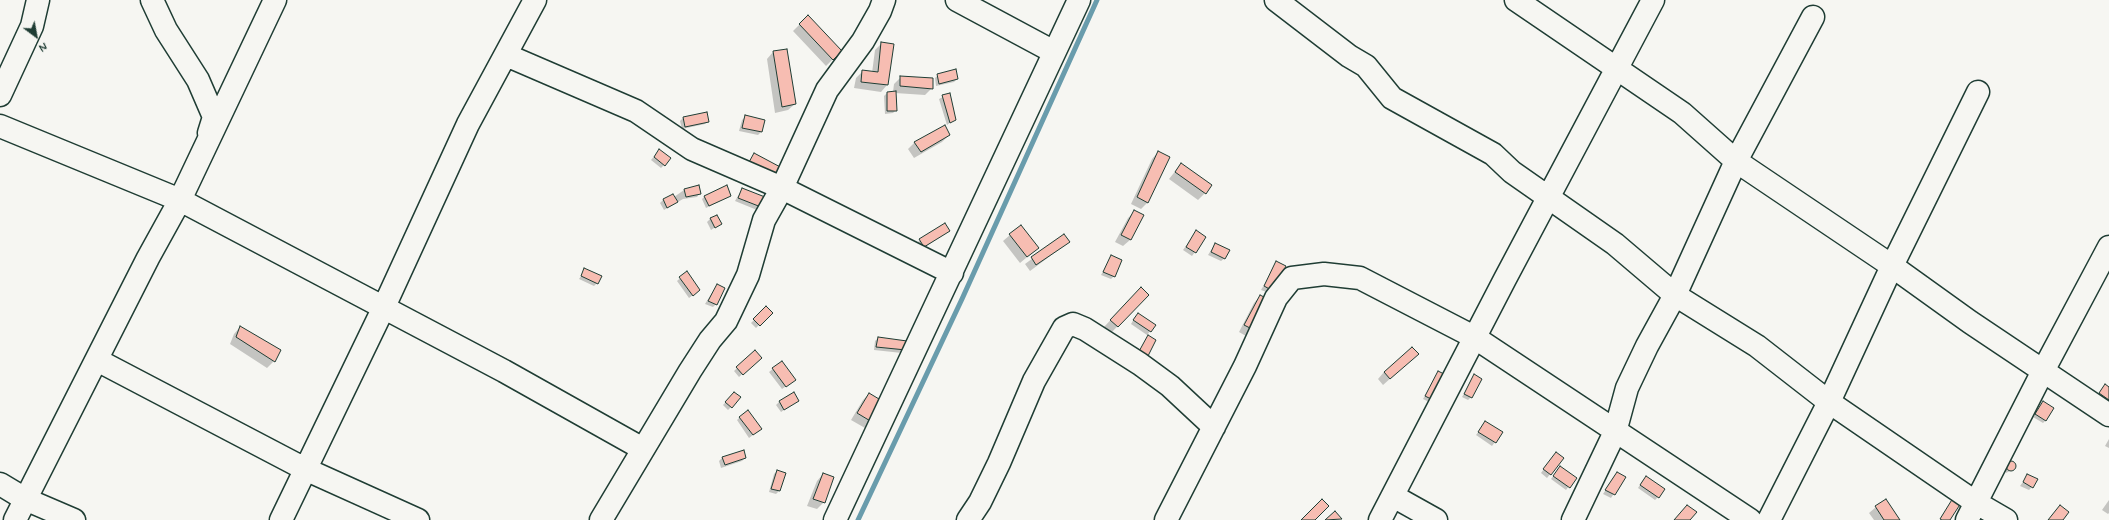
<!DOCTYPE html>
<html>
<head>
<meta charset="utf-8">
<style>
	body { margin:0 }
	#map { position:relative; width:2109px; height:520px; overflow:hidden; background:#f6f6f2; font-family:Mynerve,sans-serif }
	canvas { display:block }
	.north { position:absolute; left:16px; top:16px; width:40px; height:40px; -webkit-text-stroke:3px #f6f6f2; paint-order:stroke; rotate:148deg; font-size:11px; font-weight:700; line-height:16px; text-align:center; color:#1f3d34 }
	.north::after { content:''; display:block; margin:auto; width:14px; height:18px; background:#1f3d34; clip-path:polygon(50% 0,100% 100%,50% 72%,0 100%) }
</style>
</head>
<body>
<div id="map">
<canvas width="2109" height="520"></canvas>
<div class="north">N</div>
</div>
<script>
const ctx = document.querySelector('canvas').getContext('2d');
ctx.lineJoin = 'round';
function fillPath(path, color) { ctx.fillStyle = color; ctx.fill(path, 'evenodd'); }
const toPath = rows => new Path2D(rows.map(r => 'M' + r).join(''));
function stroke(path, color, width, dash) { ctx.strokeStyle = color; ctx.lineWidth = width; ctx.lineCap = dash ? 'butt' : 'round'; ctx.setLineDash(dash || []); ctx.stroke(path); }
fillPath(toPath([
	[808,16,841,51,826,66,793,31],
	[882,43,887,85,881,92,854,88,856,78,863,71,872,73,875,50],
	[773,52,795,104,788,110,775,113,767,59],
	[831,64,837,68,824,87,818,83],
	[938,75,957,79,954,82,936,86,935,78],
	[901,77,932,88,925,95,895,93,896,110,893,113,885,114,884,96,887,93,893,92,894,84],
	[949,94,955,119,947,125,939,99],
	[745,117,761,132,758,135,739,131,742,120],
	[683,118,708,121,705,124,682,129,680,121],
	[945,127,949,135,942,142,914,158,908,149,914,143],
	[1158,152,1148,202,1141,209,1131,204,1152,159],
	[656,154,664,165,661,168,651,160],
	[1181,164,1205,193,1198,200,1169,179],
	[742,189,760,207,757,210,735,201],
	[684,190,700,193,697,197,683,199,664,210,660,203,663,200,673,195,674,197],
	[705,196,730,196,706,208,702,199],
	[1135,211,1143,215,1130,240,1123,246,1115,242,1128,218],
	[710,219,720,224,711,230,707,222],
	[949,231,921,250,917,243,920,240],
	[1196,232,1195,252,1192,256,1183,250],
	[1010,235,1038,248,1020,263,1003,241],
	[1064,235,1069,242,1030,271,1025,264],
	[1215,244,1225,258,1221,261,1208,255],
	[1111,257,1114,276,1111,279,1101,275],
	[1277,263,1269,293,1261,290],
	[585,270,597,283,594,286,579,279],
	[686,273,696,293,689,298,677,281],
	[717,285,716,304,713,307,705,304],
	[1134,295,1148,295,1111,333,1104,327],
	[1260,296,1253,329,1246,336,1239,332,1254,303],
	[766,308,771,313,756,328,751,323],
	[1135,317,1155,325,1147,335,1131,324],
	[240,327,274,361,267,368,230,344,234,334],
	[878,338,906,341,902,353,874,350,875,341],
	[755,351,760,358,739,377,734,371],
	[1418,354,1383,385,1378,379,1384,372],
	[782,362,791,383,782,389,769,372],
	[1438,372,1431,403,1423,399],
	[1474,376,1471,397,1468,400,1462,397],
	[2109,388,2109,405,2097,396,2102,389],
	[869,394,871,422,865,428,851,420,863,400],
	[731,396,731,407,728,410,723,405],
	[798,401,781,412,776,405,779,402],
	[2041,406,2046,420,2043,423,2033,417],
	[740,417,757,432,749,438,737,420],
	[1485,423,1495,442,1492,446,1476,435],
	[2109,439,2109,448,2105,446],
	[743,451,745,458,742,461,721,468,719,461,722,458],
	[1553,456,1563,458,1547,478,1541,473],
	[2010,462,2014,464,2014,469,2006,473,2004,469],
	[777,471,785,473,779,491,776,494,769,492,774,474],
	[1557,471,1575,478,1566,490,1551,479],
	[1617,473,1624,478,1611,498,1603,494],
	[823,474,824,502,817,509,807,506,817,481],
	[2028,475,2032,487,2029,490,2020,486],
	[1643,480,1658,497,1655,500,1638,488],
	[2109,500,2109,513,2108,514,2102,510],
	[1876,507,1899,520,1874,520,1869,513]
]), '#0003');
stroke(toPath([
	[858,520,962,299,1097,0]
]), '#699cac', 5);
const building = toPath([
	[808,15,842,51,833,60,799,24,808,15],
	[881,42,894,44,888,85,861,82,862,70,878,72,881,42],
	[787,49,796,104,782,107,773,51,787,49],
	[956,69,958,79,939,84,937,74,956,69],
	[900,76,933,78,933,89,900,86,900,76],
	[896,91,897,111,887,111,887,92,896,91],
	[950,93,956,120,950,123,942,95,950,93],
	[707,112,709,122,685,127,683,117,707,112],
	[745,115,765,120,762,132,742,128,745,115],
	[945,125,950,135,921,152,914,142,945,125],
	[659,149,671,158,665,166,654,157,659,149],
	[1158,151,1170,157,1148,203,1137,197,1158,151],
	[754,153,784,169,779,179,748,164,754,153],
	[1181,163,1212,185,1206,194,1175,172,1181,163],
	[699,185,701,194,686,197,684,189,699,185],
	[727,185,731,196,709,206,704,196,727,185],
	[742,188,765,197,761,207,738,198,742,188],
	[673,194,678,202,667,208,663,199,673,194],
	[1134,210,1144,215,1131,240,1121,235,1134,210],
	[717,215,722,224,715,228,710,218,717,215],
	[945,223,950,231,924,247,919,239,945,223],
	[1021,225,1039,248,1027,257,1009,234,1021,225],
	[1196,230,1206,237,1196,253,1186,247,1196,230],
	[1064,234,1070,242,1036,265,1031,257,1064,234],
	[1215,243,1230,250,1225,259,1211,252,1215,243],
	[1111,255,1122,260,1115,277,1103,272,1111,255],
	[1276,261,1286,266,1273,291,1264,286,1276,261],
	[584,268,602,276,598,284,581,276,584,268],
	[687,271,700,290,693,296,679,277,687,271],
	[717,284,725,288,717,305,708,301,717,284],
	[1141,287,1149,295,1118,327,1110,320,1141,287],
	[1260,295,1270,300,1254,330,1244,325,1260,295],
	[766,306,773,313,760,326,753,319,766,306],
	[1138,313,1156,325,1151,332,1133,320,1138,313],
	[240,326,281,350,275,362,236,337,240,326],
	[1148,335,1156,340,1146,360,1137,355,1148,335],
	[878,337,907,341,906,350,876,347,878,337],
	[1412,347,1419,354,1390,379,1384,372,1412,347],
	[755,350,762,358,743,375,736,367,755,350],
	[782,361,796,380,786,387,772,368,782,361],
	[1438,371,1448,376,1435,401,1425,396,1438,371],
	[1474,374,1482,379,1472,398,1464,394,1474,374],
	[2105,384,2109,387,2109,400,2099,393,2105,384],
	[734,392,741,397,732,408,725,402,734,392],
	[794,392,799,401,784,410,779,401,794,392],
	[869,393,884,402,872,422,857,413,869,393],
	[2043,401,2054,408,2046,421,2035,414,2043,401],
	[748,410,762,429,753,435,739,417,748,410],
	[1485,421,1503,432,1496,443,1478,432,1485,421],
	[744,450,746,458,725,465,722,457,744,450],
	[1556,452,1564,458,1551,475,1543,469,1556,452],
	'2006 466a5 5 0 1 1 10 0a5 5 0 1 1-10 0Z',
	[1560,466,1577,478,1570,488,1553,476,1560,466],
	[777,470,786,473,780,491,771,489,777,470],
	[1617,472,1626,477,1615,495,1605,490,1617,472],
	[823,473,834,477,825,503,813,499,823,473],
	[2027,474,2038,479,2033,488,2023,482,2027,474],
	[1646,476,1665,489,1659,498,1640,485,1646,476],
	[1953,498,1961,503,1950,520,1942,520,1940,519,1953,498],
	[1322,499,1329,506,1315,520,1301,520,1322,499],
	[1886,499,1900,520,1884,520,1875,506,1886,499],
	[1687,505,1697,512,1690,520,1674,520,1687,505],
	[2060,505,2069,512,2063,520,2048,520,2060,505],
	[1335,511,1342,519,1325,520,1335,511]
]);
fillPath(building, '#f7bdb2');
stroke(building, '#1f3d34', 1);
const minor = toPath([
	[152,0,166,30,198,80,214,117,209,133],
	[957,0,1054,52],
	[1276,0,1349,56,1366,66,1392,98,1493,154,1512,172,1615,244,1675,295,1757,346,1829,402,1975,502,2006,520],
	[1516,0,1682,113,1736,161,1892,266,1970,322,2109,415],
	[506,55,636,111,692,149,782,188,952,273],
	[0,95,32,26,38,0],
	[0,126,180,200,504,371,643,449],
	[97,360,305,469,418,520],
	[0,484,25,499,74,520],
	[1393,496,1436,520],
	[15,520,148,258,180,200,275,0],
	[281,520,383,309,468,124,535,0],
	[601,520,690,371,710,340,726,321,748,275,764,220,782,188,827,90,863,41,880,11,884,0],
	[835,520,1079,0],
	[968,520,980,502,999,463,1034,381,1064,328,1073,324,1085,329,1140,364,1170,386,1214,427],
	[1166,520,1245,366,1276,298,1292,278,1324,274,1360,278,1474,337,1750,520],
	[1380,520,1505,279,1653,0],
	[1573,520,1615,432,1627,388,1647,346,1675,295,1736,161,1813,17],
	[1769,520,1829,402,1892,266,1978,92],
	[1967,520,2043,371,2109,247]
]);
stroke(minor, '#1f3d34', 25);
stroke(minor, '#f6f6f2', 22);
</script>
</body>
</html>
